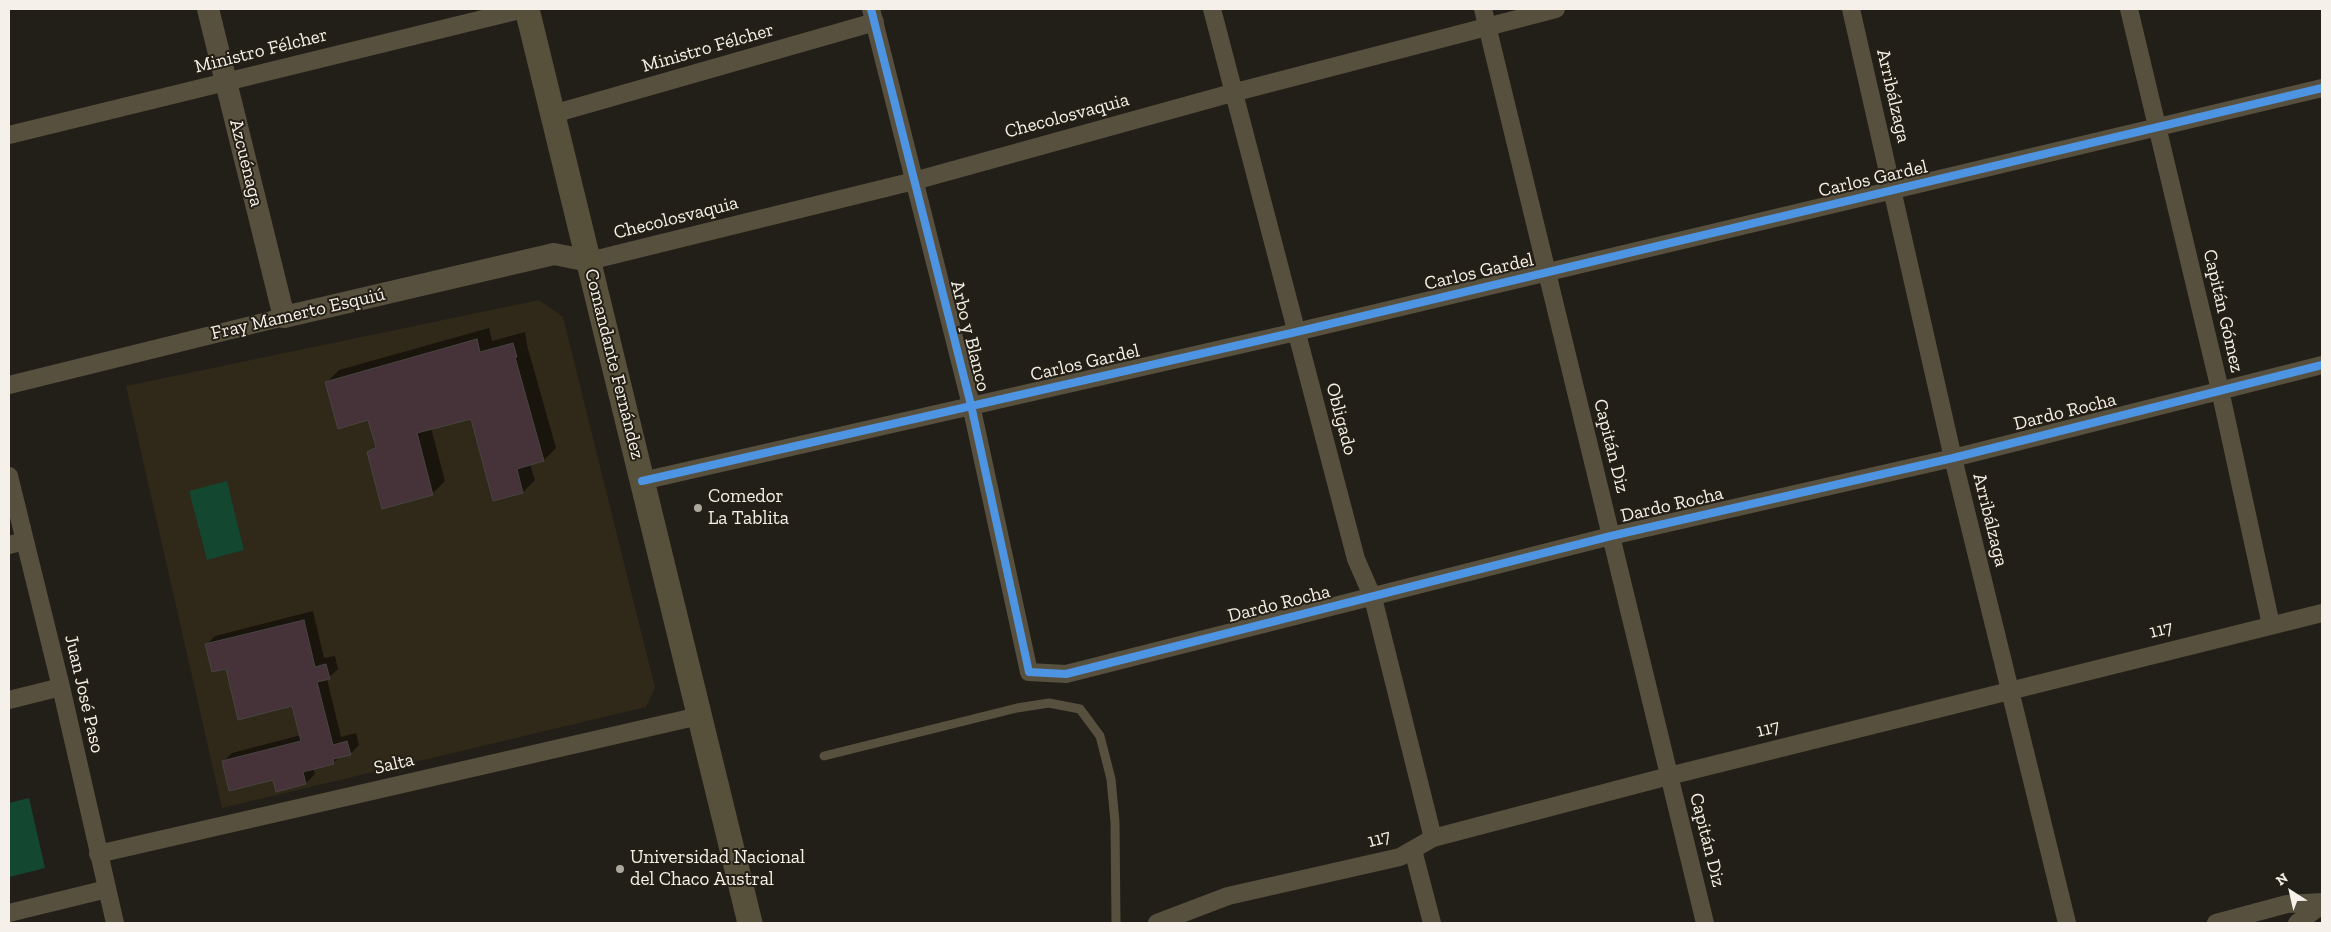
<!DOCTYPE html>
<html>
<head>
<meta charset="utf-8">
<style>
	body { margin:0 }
	#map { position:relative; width:2331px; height:932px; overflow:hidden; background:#221f18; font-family:"Zilla Slab",serif }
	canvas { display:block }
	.frame { position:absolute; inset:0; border:10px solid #f5f1ea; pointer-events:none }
	.north { position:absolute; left:2266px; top:867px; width:50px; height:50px; -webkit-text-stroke:4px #252015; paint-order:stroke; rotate:325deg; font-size:14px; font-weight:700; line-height:20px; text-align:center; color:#f5f1ea }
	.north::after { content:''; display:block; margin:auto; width:18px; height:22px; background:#f5f1ea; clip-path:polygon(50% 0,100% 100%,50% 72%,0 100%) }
</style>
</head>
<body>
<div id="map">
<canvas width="2331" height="932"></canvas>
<div class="frame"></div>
<div class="north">N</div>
</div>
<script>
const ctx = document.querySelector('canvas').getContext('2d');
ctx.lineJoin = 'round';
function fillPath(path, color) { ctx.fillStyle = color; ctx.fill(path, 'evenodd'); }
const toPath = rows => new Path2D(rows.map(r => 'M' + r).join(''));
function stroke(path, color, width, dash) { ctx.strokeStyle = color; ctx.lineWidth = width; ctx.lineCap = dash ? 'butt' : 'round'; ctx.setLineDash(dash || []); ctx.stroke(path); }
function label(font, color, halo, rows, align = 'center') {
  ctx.font = font + ' "Zilla Slab",serif'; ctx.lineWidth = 4; ctx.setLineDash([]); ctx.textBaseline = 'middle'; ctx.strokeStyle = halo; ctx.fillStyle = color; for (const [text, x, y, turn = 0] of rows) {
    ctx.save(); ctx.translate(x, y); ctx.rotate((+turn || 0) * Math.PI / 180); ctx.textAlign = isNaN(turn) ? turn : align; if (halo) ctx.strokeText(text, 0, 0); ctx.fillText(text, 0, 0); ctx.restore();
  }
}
fillPath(toPath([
	[539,300,563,317,655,688,646,707,222,808,126,386]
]), '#302818');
fillPath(toPath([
	[227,481,244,550,207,560,189,491],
	[29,798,45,868,9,877,9,803]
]), '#144730');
fillPath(toPath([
	[489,328,492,341,525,332,527,345,556,448,544,460,530,464,535,480,523,492,471,417,431,428,445,481,433,493,383,507,368,453,376,445,369,419,327,382,339,370],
	[313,611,324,658,335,656,338,669,327,679,341,737,356,733,359,745,350,754,340,756,333,763,313,768,315,774,306,783,274,779,223,762,232,753,301,735,293,705,226,667,206,645,215,636]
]), '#0007');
const building = toPath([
	[477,339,480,352,513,343,517,357,515,357,544,461,517,469,523,493,493,501,471,419,417,433,433,495,382,509,367,452,376,447,368,420,338,429,325,382,477,339],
	[304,620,315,667,326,664,330,679,317,682,333,745,347,741,351,755,333,759,334,764,303,772,306,784,276,792,273,780,229,791,222,761,301,741,292,706,238,720,226,669,212,672,205,644,304,620]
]);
fillPath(building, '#453339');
stroke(building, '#484442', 1);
stroke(toPath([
	[824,756,1017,708,1049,703,1080,709,1100,736,1111,779,1115,822,1116,923]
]), '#58503e', 9);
stroke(toPath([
	[871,9,971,405,1029,672,1066,674,1611,536,1953,458,2322,365],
	[1212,9,1356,559,1373,598,1433,838],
	[1483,9,1705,923],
	[1851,9,1953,458,2067,923],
	[2129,9,2220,390,2271,625],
	[553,114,875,22],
	[9,135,524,9],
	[589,261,914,181,1232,93,1556,9],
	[9,385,284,317],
	[9,476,61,687,115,923],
	[642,481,1296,332,2322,88],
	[9,545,25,541],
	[9,700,61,687],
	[1413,850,1432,923],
	[98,854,699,716],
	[9,913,107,889],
	[1157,923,1228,896,1400,857,1433,838,1669,776,2322,613],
	[2216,923,2287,904,2322,902],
	[2297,923,2322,905]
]), '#58503e', 18);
stroke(toPath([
	[208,9,284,317,554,254,589,261]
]), '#58503e', 22);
stroke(toPath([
	[527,9,750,923]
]), '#57503b', 25);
stroke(toPath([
	[871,9,971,405,1029,672,1066,674,1611,536,1953,458,2322,365],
	[642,481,1296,332,2322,88]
]), '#4d94e3', 8);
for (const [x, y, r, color] of [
	[698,508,5,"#aba8a0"],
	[620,869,5,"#aba8a0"]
]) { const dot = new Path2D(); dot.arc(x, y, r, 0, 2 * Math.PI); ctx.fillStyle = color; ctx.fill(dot); stroke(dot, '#252015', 2); }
label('19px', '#f5f1ea', '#252015', [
	["Ministro Félcher",708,48,-16],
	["Ministro Félcher",261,51,-14],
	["Arribálzaga",1893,96,77],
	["Checolosvaquia",1067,116,-15],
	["Azcuénaga",246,163,76],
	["Carlos Gardel",1873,179,-13],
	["Checolosvaquia",676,218,-14],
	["Carlos Gardel",1479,272,-13],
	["Capitán Gómez",2223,311,77],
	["Fray Mamerto Esquiú",298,314,-13],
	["Arbo y Blanco",970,336,76],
	["Carlos Gardel",1085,363,-13],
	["Comandante Fernández",614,364,76],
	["Dardo Rocha",2065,412,-14],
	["Obligado",1341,419,75],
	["Capitán Diz",1611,446,76],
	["Dardo Rocha",1672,505,-13],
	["Arribálzaga",1990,520,76],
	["Dardo Rocha",1279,604,-14],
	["117",2161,630,-14],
	["Juan José Paso",84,694,77],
	["117",1768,729,-14],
	["Salta",394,764,-13],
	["117",1379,839,-15],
	["Capitán Diz",1707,840,76]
]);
label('19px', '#f5f1ea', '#252015', [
	["Comedor",708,497],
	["La Tablita",708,519],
	["Universidad Nacional",630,858],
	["del Chaco Austral",630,880]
], 'left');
</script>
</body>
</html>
